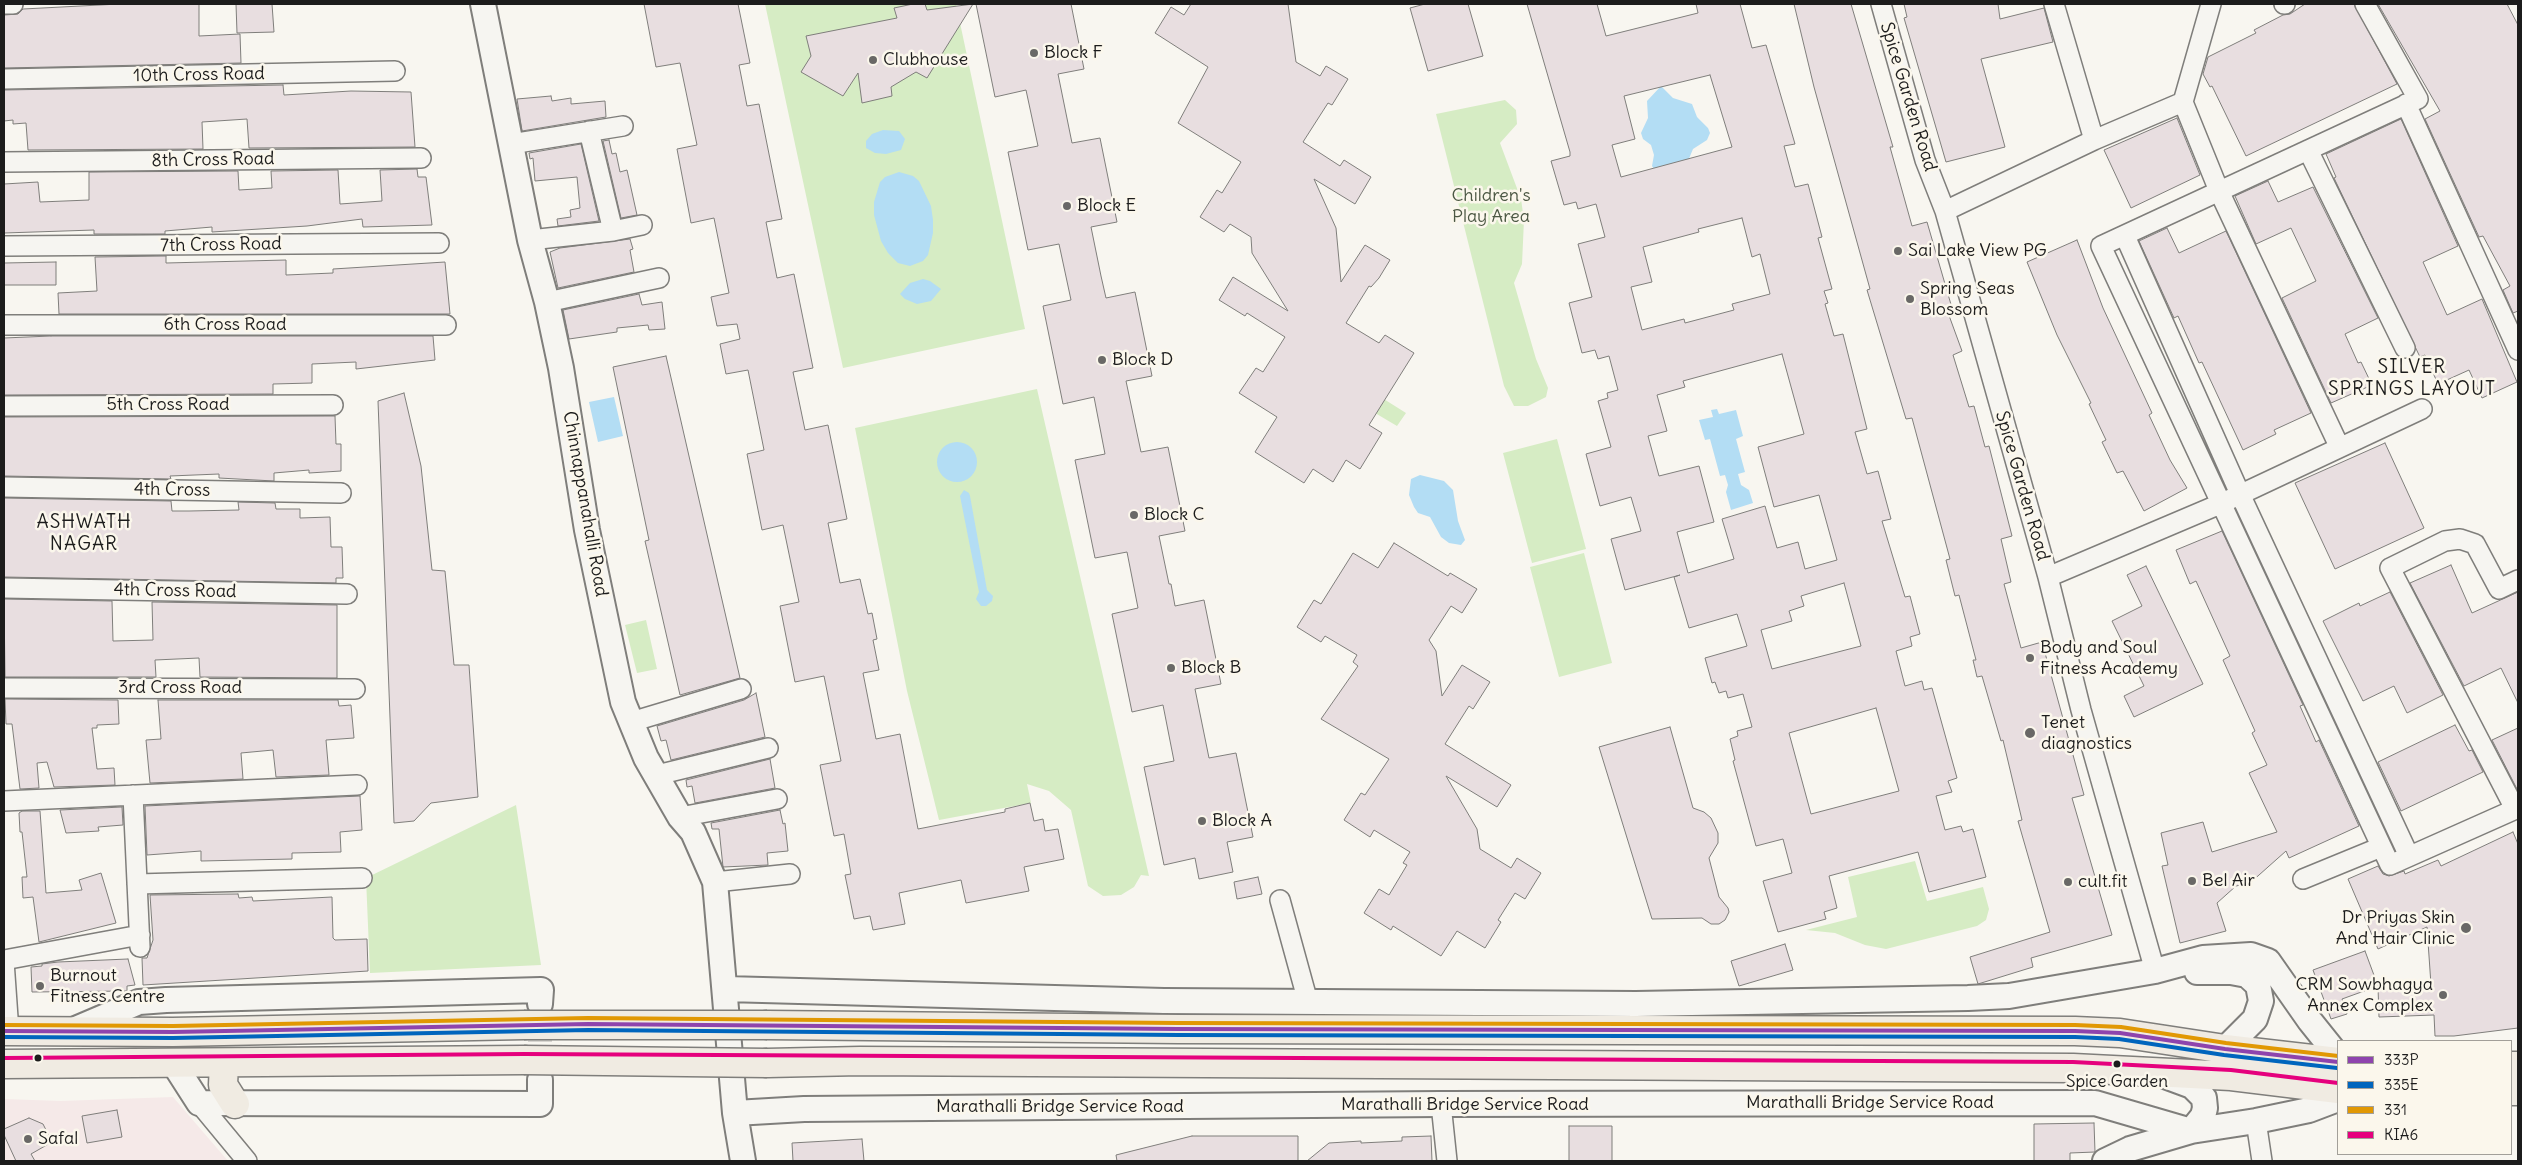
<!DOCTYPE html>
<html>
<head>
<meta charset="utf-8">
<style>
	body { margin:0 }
	#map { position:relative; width:2522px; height:1165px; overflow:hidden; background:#f8f6f0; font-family:Delius,sans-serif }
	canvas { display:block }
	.frame { position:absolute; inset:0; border:5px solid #1c1c1c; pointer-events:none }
	.legend { position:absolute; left:2337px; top:1040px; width:175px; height:115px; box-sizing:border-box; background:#fbf7ec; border:1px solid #a29f99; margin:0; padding:6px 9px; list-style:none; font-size:15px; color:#1c1c1c }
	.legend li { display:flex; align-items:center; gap:10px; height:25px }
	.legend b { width:25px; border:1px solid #a29f99 }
</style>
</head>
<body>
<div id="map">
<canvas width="2522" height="1165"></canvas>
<div class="frame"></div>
<ul class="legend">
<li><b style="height:6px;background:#8e44ad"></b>333P</li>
<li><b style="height:6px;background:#0065bd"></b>335E</li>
<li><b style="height:6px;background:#e19803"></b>331</li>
<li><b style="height:6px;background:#e5007d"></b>KIA6</li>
</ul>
</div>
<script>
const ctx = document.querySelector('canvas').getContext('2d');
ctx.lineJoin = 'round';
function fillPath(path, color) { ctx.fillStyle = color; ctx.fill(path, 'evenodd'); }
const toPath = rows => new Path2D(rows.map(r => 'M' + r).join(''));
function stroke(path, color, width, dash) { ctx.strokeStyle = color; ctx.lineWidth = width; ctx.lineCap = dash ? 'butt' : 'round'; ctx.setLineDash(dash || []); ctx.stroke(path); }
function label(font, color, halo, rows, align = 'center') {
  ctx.font = font + ' Delius,sans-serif'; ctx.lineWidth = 5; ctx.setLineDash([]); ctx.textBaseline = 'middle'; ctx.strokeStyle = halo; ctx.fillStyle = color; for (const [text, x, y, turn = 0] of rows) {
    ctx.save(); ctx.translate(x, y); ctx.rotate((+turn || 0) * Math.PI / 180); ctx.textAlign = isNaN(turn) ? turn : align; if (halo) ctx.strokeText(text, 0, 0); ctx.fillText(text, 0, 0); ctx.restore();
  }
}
fillPath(toPath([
	[173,1097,228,1161,4,1161,4,1099,61,1101]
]), '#f5e9e8');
fillPath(toPath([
	[765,4,956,4,1025,329,843,368],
	[1505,100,1516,110,1517,124,1500,143,1521,199,1524,220,1522,264,1514,283,1536,359,1548,388,1546,397,1528,406,1514,406,1504,386,1436,114],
	[1037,389,1149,876,1141,875,1134,887,1121,895,1103,896,1088,886,1071,810,1049,791,1027,784,1031,803,939,820,907,691,855,428],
	[1379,396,1406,413,1397,426,1370,410],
	[1557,439,1586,549,1532,563,1503,453],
	[1584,553,1612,663,1559,677,1530,567],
	[646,620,657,669,637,673,625,625],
	[516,805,541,965,370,973,366,878],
	[1915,861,1927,901,1983,887,1989,909,1986,920,1977,926,1886,949,1865,945,1835,933,1806,930,1857,917,1848,877]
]), '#d6ecc4');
fillPath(toPath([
	[1661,86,1673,98,1692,104,1697,117,1708,128,1710,133,1707,140,1693,149,1688,161,1654,169,1652,166,1654,155,1651,145,1643,139,1641,133,1648,118,1647,101],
	[883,130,899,131,905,139,901,150,886,154,875,153,866,148,866,141,872,134],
	[899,172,913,176,919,181,931,206,933,220,933,233,928,255,923,261,910,266,898,263,888,253,881,241,874,215,874,202,880,182,885,177],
	[923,279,930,281,941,289,931,301,917,304,905,299,900,294,910,283],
	[614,397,623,436,598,442,589,402],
	[1717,409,1719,414,1736,410,1743,436,1736,439,1745,472,1738,474,1741,485,1749,490,1753,503,1731,510,1726,492,1728,485,1725,475,1720,476,1710,439,1705,440,1699,420,1713,417,1711,410],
	'937 462a20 20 0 1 1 40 0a20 20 0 1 1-40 0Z',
	[1420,475,1444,481,1453,490,1458,521,1465,540,1461,545,1449,543,1441,537,1430,517,1418,513,1414,507,1409,495,1411,479],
	[964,490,969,493,970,496,987,590,993,596,992,601,986,606,981,606,976,599,979,592,960,496]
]), '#b3ddf4');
const building = toPath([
	[119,4,199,4,199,36,240,34,241,63,4,68,4,15,18,14,23,9,119,4],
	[236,4,272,4,274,32,237,33,236,4],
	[644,4,738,4,750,63,739,65,747,106,759,104,782,219,766,222,777,278,794,274,813,368,793,372,805,430,828,425,847,519,828,523,840,583,860,579,868,614,872,613,877,639,873,640,879,670,863,673,876,739,900,734,918,829,1005,812,1005,809,1030,803,1034,821,1043,819,1045,831,1058,829,1064,859,1024,867,1029,891,966,903,961,880,899,893,905,924,873,930,870,916,854,919,845,875,851,874,844,834,834,836,820,765,841,761,824,676,795,682,780,606,799,602,783,525,762,530,747,454,764,450,748,370,726,374,720,344,740,339,737,324,717,326,711,297,729,293,714,218,691,223,677,149,697,145,680,63,656,67,644,4],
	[913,4,925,4,927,10,973,4,927,78,916,72,891,87,892,96,862,103,858,73,843,96,801,72,811,56,806,36,897,18,894,8,913,4],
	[976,4,1071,4,1084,69,1058,74,1072,143,1100,138,1117,222,1091,227,1101,276,1106,298,1135,292,1152,376,1126,381,1141,452,1168,447,1185,531,1159,536,1169,584,1171,584,1175,606,1204,600,1221,684,1195,689,1209,758,1236,753,1253,837,1227,842,1233,872,1199,879,1195,858,1164,865,1144,767,1174,761,1163,705,1132,712,1112,614,1138,608,1127,552,1095,558,1075,460,1105,454,1094,397,1063,404,1043,306,1071,300,1059,244,1028,250,1008,152,1038,146,1026,90,995,97,976,4],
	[1191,4,1288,4,1296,62,1320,76,1326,66,1348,79,1332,105,1328,103,1303,142,1340,166,1344,160,1371,177,1355,204,1314,179,1336,228,1341,282,1365,245,1390,260,1379,278,1371,287,1369,286,1346,323,1379,343,1385,335,1414,353,1369,425,1382,433,1360,469,1346,460,1333,482,1313,469,1304,483,1255,452,1277,417,1239,393,1256,368,1263,372,1285,337,1247,313,1245,316,1219,300,1233,277,1288,311,1252,253,1251,237,1230,224,1224,232,1200,217,1217,190,1222,193,1241,162,1178,123,1208,67,1155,33,1171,7,1184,15,1191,4],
	[1425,4,1468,4,1483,56,1428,71,1410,8,1425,4],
	[1527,4,1597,4,1606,36,1698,13,1696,4,1740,4,1752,48,1766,45,1795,144,1784,146,1795,187,1808,184,1822,237,1818,238,1832,289,1824,291,1828,303,1825,304,1834,336,1843,334,1867,429,1855,432,1867,474,1878,471,1891,519,1882,521,1905,597,1910,596,1920,634,1910,637,1912,646,1896,651,1905,686,1922,681,1924,690,1932,688,1957,778,1948,781,1952,792,1936,796,1945,830,1961,826,1963,832,1973,829,1986,877,1929,892,1918,852,1829,876,1837,908,1824,912,1826,919,1778,932,1763,881,1792,873,1783,839,1756,846,1733,761,1735,760,1730,739,1738,736,1737,731,1752,727,1743,694,1728,698,1726,691,1719,693,1715,682,1712,683,1705,658,1747,646,1737,614,1689,628,1674,577,1680,575,1625,590,1611,539,1641,531,1631,497,1600,506,1586,454,1611,447,1598,401,1608,398,1607,393,1618,390,1609,356,1598,359,1595,350,1582,353,1569,303,1592,297,1578,244,1605,237,1596,204,1578,209,1576,202,1564,205,1551,161,1570,156,1570,152,1527,4],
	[1710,75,1732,147,1621,177,1612,145,1635,139,1624,96,1710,75],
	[1742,218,1752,257,1760,254,1770,294,1732,304,1734,310,1685,323,1684,319,1642,330,1631,287,1652,282,1643,247,1699,232,1698,229,1742,218],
	[1782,354,1804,434,1758,447,1774,507,1819,495,1837,560,1805,569,1798,542,1777,548,1765,506,1722,519,1734,559,1688,573,1677,532,1714,522,1699,466,1659,476,1648,436,1667,431,1657,395,1685,387,1683,381,1782,354],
	[1844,583,1861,646,1772,669,1761,630,1792,621,1789,611,1804,606,1801,596,1844,583],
	[1876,708,1899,791,1811,814,1789,733,1876,708],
	[1794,4,1851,4,1893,147,1890,147,1912,226,1927,222,1952,308,1947,310,1962,351,1953,355,1969,407,1974,406,1985,447,1989,446,2012,536,2001,539,2011,582,2004,584,2021,648,2042,642,2084,795,2072,798,2112,935,2031,958,2033,967,1978,984,1970,957,2050,932,2018,821,2022,820,2003,740,2001,741,1982,676,1977,677,1973,660,1976,660,1959,595,1955,596,1946,560,1950,559,1912,418,1906,419,1867,290,1870,289,1814,87,1794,4],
	[1904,4,1998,4,2000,19,2044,8,2053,42,1981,59,2005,147,1946,162,1904,18,1907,17,1904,4],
	[2305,4,2354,4,2397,84,2246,156,2212,86,2210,87,2203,74,2208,57,2256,33,2254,30,2283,15,2290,14,2305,4],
	[2378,4,2507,4,2518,25,2518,311,2513,313,2503,290,2510,286,2483,236,2479,237,2425,119,2440,111,2378,4],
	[283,85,284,95,351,91,411,92,415,147,249,148,247,119,202,122,203,149,28,150,26,123,13,124,13,120,4,121,4,90,283,85],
	[551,96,552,101,571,98,571,104,605,101,606,117,522,131,517,99,551,96],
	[2177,118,2200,175,2131,208,2104,150,2177,118],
	[2401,119,2458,246,2423,262,2447,315,2482,299,2517,382,2482,398,2469,370,2438,384,2425,355,2420,357,2334,178,2336,177,2326,154,2401,119],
	[609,140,612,154,616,153,620,172,627,170,637,215,621,218,603,141,609,140],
	[581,144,599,221,558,226,557,219,571,217,570,210,580,208,577,177,535,181,533,158,530,159,529,153,581,144],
	[417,169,418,177,426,177,432,225,363,227,362,219,307,226,212,232,212,227,165,231,165,234,94,234,94,230,4,233,4,184,38,182,40,202,89,200,89,172,238,171,239,190,272,188,271,171,338,170,340,204,382,201,380,170,417,169],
	[2268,181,2278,202,2313,187,2378,318,2345,334,2358,363,2361,362,2372,385,2331,403,2282,298,2316,281,2291,228,2256,244,2235,196,2268,181],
	[2167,228,2179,253,2226,231,2311,413,2274,430,2276,434,2243,450,2202,362,2199,363,2178,316,2174,318,2139,241,2167,228],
	[630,239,633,249,630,250,634,272,558,288,550,252,560,248,630,239],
	[2077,240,2103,308,2152,413,2149,415,2170,460,2187,488,2144,511,2123,471,2117,473,2102,442,2106,440,2089,404,2091,403,2057,335,2027,262,2077,240],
	[166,256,166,263,286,260,286,275,333,273,333,269,445,262,450,314,59,314,58,293,97,291,95,257,166,256],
	[56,262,56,285,4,285,4,263,56,262],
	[639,294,642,305,662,302,665,329,649,330,648,325,617,328,617,332,569,339,563,310,639,294],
	[51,336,433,336,435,360,356,369,356,362,312,364,312,383,273,384,273,394,4,395,4,338,51,336],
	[666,356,740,678,680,695,645,541,649,540,613,367,666,356],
	[404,393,421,466,432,570,445,571,454,665,469,665,478,797,431,803,414,821,394,823,378,401,404,393],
	[335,416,336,444,341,444,341,471,309,473,309,470,274,473,274,481,219,478,219,474,170,476,171,479,4,476,4,417,335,416],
	[2385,443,2424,528,2335,569,2295,483,2385,443],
	[4,498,171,501,172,511,189,511,239,510,238,502,275,503,276,509,300,509,300,518,330,517,331,547,342,547,343,578,336,578,336,583,4,577,4,498],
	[2222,531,2303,705,2300,706,2316,742,2319,740,2359,826,2289,858,2286,851,2250,883,2236,886,2217,903,2226,931,2180,943,2162,866,2168,865,2161,833,2203,822,2212,852,2277,832,2249,773,2267,765,2252,733,2255,731,2223,660,2230,656,2196,581,2190,584,2176,550,2222,531],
	[1394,543,1448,576,1450,573,1477,589,1462,613,1451,606,1429,640,1436,651,1442,696,1462,665,1490,682,1473,709,1469,706,1445,744,1511,785,1497,807,1446,776,1477,829,1480,849,1511,868,1517,858,1541,873,1525,899,1515,893,1498,920,1501,922,1485,948,1457,931,1441,956,1393,926,1391,930,1364,913,1379,889,1389,895,1407,865,1403,863,1410,852,1374,830,1370,837,1344,820,1361,793,1365,795,1389,759,1321,719,1358,666,1353,662,1357,655,1325,636,1321,642,1297,627,1314,600,1321,604,1353,553,1378,568,1394,543],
	[2451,565,2472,613,2518,592,2518,703,2501,668,2464,686,2410,583,2451,565],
	[2146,566,2203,684,2134,717,2124,696,2144,686,2112,621,2142,606,2127,575,2146,566],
	[2390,592,2443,695,2407,713,2394,686,2363,701,2323,621,2359,603,2360,606,2390,592],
	[4,599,112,601,113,641,153,640,152,602,337,605,337,678,200,677,199,658,155,660,156,677,5,677,4,599],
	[756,693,765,737,671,760,666,740,661,741,657,726,744,700,756,693],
	[5,699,118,700,119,724,97,725,97,728,92,728,97,769,114,768,115,785,54,787,47,762,37,763,39,788,20,789,12,724,6,724,5,699],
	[158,700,338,700,339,706,351,705,354,738,326,740,329,775,276,777,273,750,241,753,243,779,150,783,146,740,161,739,158,700],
	[2455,725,2469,751,2472,750,2483,772,2401,811,2378,762,2455,725],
	[1670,727,1693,808,1704,812,1711,818,1718,833,1718,843,1709,858,1719,897,1728,908,1729,912,1725,920,1719,924,1711,924,1702,918,1652,919,1599,747,1670,727],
	[2518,728,2518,791,2492,740,2518,728],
	[770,759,775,788,695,803,692,786,687,787,686,780,770,759],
	[360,796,362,830,340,832,341,852,292,853,292,859,201,861,201,851,147,855,145,806,360,796],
	[122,807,123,825,98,827,99,831,66,833,60,810,122,807],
	[780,810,783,824,785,823,788,851,767,853,768,865,723,867,719,829,712,829,711,823,780,810],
	[22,811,40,811,46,893,82,890,79,880,101,873,116,923,39,942,33,897,23,898,22,877,27,877,22,832,20,832,19,813,22,811],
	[2513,832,2518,844,2518,1028,2454,1036,2435,1036,2434,1015,2379,1017,2378,987,2431,985,2427,927,2378,949,2348,879,2378,866,2383,874,2389,876,2404,871,2405,874,2438,860,2441,866,2513,832],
	[1258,877,1262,894,1237,899,1234,882,1258,877],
	[238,894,239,898,252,897,253,901,332,897,333,938,335,940,367,939,368,971,143,985,142,958,147,958,153,940,150,895,238,894],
	[1785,944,1793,970,1739,986,1731,961,1785,944],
	[2365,951,2378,986,2342,999,2347,1014,2331,1019,2313,970,2365,951],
	[128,959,135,985,127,986,127,991,32,992,31,967,42,966,42,964,58,962,128,959],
	[117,1110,122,1137,87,1143,82,1116,117,1110],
	[29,1118,43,1124,52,1142,31,1154,35,1161,16,1161,4,1135,4,1129,29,1118],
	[2094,1123,2095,1152,2070,1153,2070,1161,2034,1161,2034,1124,2094,1123],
	[1569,1126,1612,1126,1612,1161,1569,1161,1569,1126],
	[1192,1136,1298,1136,1298,1161,1117,1161,1116,1155,1192,1136],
	[1431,1136,1432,1161,1307,1161,1329,1143,1361,1141,1361,1143,1402,1141,1402,1137,1431,1136],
	[862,1139,864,1161,793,1161,792,1143,862,1139]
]);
fillPath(building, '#e8dee0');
stroke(building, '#7f7e7b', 1);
stroke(toPath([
	[540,1078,540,1006]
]), '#d7d5d0', 24, [24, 12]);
const minor = toPath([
	[4,4,13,4],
	[1881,4,1925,160,1945,211,2048,577,2081,710,2155,971],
	[2054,4,2094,140],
	[2211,4,2183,102,2219,191,2339,446],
	[2284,4,2285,4],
	[2365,4,2418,99,2101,246,2390,865,2518,808],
	[4,79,395,71],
	[2406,104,2518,350],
	[589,131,613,231],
	[511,144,623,126],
	[2308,150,2405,348],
	[4,162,421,158],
	[1945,211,2094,140,2183,102],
	[2125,236,2240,494,2409,856],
	[530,240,613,231,642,225],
	[4,246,439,243],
	[547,302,659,278],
	[4,325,446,325],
	[4,406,333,405],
	[4,487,341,493],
	[2048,577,2220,504,2422,409],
	[4,588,347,594],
	[4,688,355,689],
	[631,722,741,689],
	[657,775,768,748],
	[133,795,140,947],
	[4,801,357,785],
	[2515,809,2390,568,2445,541,2460,539,2475,544,2499,589,2518,580],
	[680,817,777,799],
	[2303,879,2381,847],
	[715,882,790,874],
	[137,884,362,878],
	[1280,900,1308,1002],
	[4,960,140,935],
	[4,961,9,1032],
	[199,1103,247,1161],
	[1441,1104,1447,1161],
	[2256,1121,2262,1161]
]);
const tertiary = toPath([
	[483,4,530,240,547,302,561,368,587,530,623,702,646,758,680,817,693,832,715,882,735,1113,743,1161],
	[2197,972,2231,972,2247,975,2258,985,2261,1001,2255,1019,2225,1049],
	[726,989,1164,1001,1636,1004,1968,998,2009,996,2155,971,2203,958,2251,955,2268,961,2310,1021,2338,1056],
	[71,1031,139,1002,166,1000,541,990,540,1004],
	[174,1064,199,1103,540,1104,540,1080],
	[2165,1076,2192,1086,2204,1098,2205,1108,2203,1116,2191,1131],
	[735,1113,804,1109,1441,1104,2095,1103,2191,1131,2256,1121,2309,1110,2338,1099],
	[2105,1161,2130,1149,2191,1131]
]);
const primary = toPath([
	[767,1025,1178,1029,2075,1031,2120,1033,2225,1049,2338,1062],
	[4,1031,173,1032,524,1025],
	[224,1063,223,1085,235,1104],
	[767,1063,860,1061,2073,1068,2231,1076,2338,1089],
	[4,1064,524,1060],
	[2511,1066,2518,1066],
	[2511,1091,2518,1091]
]);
stroke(minor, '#7f7e7b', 22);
stroke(tertiary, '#7f7e7b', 28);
stroke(primary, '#7f7e7b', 31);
stroke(minor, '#f6f5f1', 19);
stroke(tertiary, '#f6f5f1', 24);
stroke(primary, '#f0ebe2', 28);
const primaryBridge = toPath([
	[524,1025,767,1025],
	[524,1060,767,1063]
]);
stroke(primaryBridge, '#7f7e7b', 31, []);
stroke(primaryBridge, '#f0ebe2', 28);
stroke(toPath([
	[4,1031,173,1032,588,1024,1178,1029,2075,1031,2120,1033,2225,1049,2338,1062]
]), '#8e44ad', 4);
stroke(toPath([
	[4,1037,173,1038,588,1030,1178,1035,2075,1037,2119,1039,2224,1055,2337,1068]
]), '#0065bd', 4);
stroke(toPath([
	[4,1025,173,1026,588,1018,1178,1023,2075,1025,2121,1027,2226,1043,2338,1056]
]), '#e19803', 4);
stroke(toPath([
	[4,1058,524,1054,2073,1062,2231,1070,2338,1083]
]), '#e5007d', 4);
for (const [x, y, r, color] of [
	[1034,53,5,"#696866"],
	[873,60,5,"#696866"],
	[1067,206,5,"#696866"],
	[1898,251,5,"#696866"],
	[1910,299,5,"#696866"],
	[1102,360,5,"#696866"],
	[1134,515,5,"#696866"],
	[2030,658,5,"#696866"],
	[1171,668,5,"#696866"],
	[2030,733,6,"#696866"],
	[1202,821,5,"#696866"],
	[2192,881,5,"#696866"],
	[2068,882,5,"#696866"],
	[2466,928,6,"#696866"],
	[40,986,5,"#696866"],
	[2443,995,5,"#696866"],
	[38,1058,4.5,"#1c1c1c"],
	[2117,1064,4.5,"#1c1c1c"],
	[28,1139,5,"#696866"]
]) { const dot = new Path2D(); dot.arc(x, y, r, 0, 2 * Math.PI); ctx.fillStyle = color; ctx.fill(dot); stroke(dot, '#fbf7ec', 2); }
label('17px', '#1c1c1c', '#fbf7ec', [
	["Spice Garden",2117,1082]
]);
label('18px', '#1c1c1c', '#fbf7ec', [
	["Block F",1044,53],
	["Clubhouse",883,60],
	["Block E",1077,206],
	["Sai Lake View PG",1908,251],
	["Spring Seas",1920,289],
	["Blossom",1920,310],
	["Block D",1112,360],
	["Block C",1144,515],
	["Body and Soul",2040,648],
	["Fitness Academy",2040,669],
	["Block B",1181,668],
	["Tenet",2041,723],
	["diagnostics",2041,744],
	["Block A",1212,821],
	["Bel Air",2202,881],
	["cult.fit",2078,882],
	["Dr Priyas Skin",2455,918,"right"],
	["And Hair Clinic",2455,939,"right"],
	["Burnout",50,976],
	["Fitness Centre",50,997],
	["CRM Sowbhagya",2433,985,"right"],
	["Annex Complex",2433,1006,"right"],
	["Safal",38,1139]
], 'left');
label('18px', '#1c1c1c', '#fbf7ec', [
	["10th Cross Road",199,75,-1],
	["Spice Garden Road",1908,97,73],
	["8th Cross Road",213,160,-1],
	["7th Cross Road",221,245,-1],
	["6th Cross Road",225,325],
	["5th Cross Road",168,405],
	["Spice Garden Road",2022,486,74],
	["4th Cross",172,490,1],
	["Chinnappanahalli Road",585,504,80],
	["4th Cross Road",175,591,1],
	["3rd Cross Road",180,688],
	["Marathalli Bridge Service Road",1870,1103],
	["Marathalli Bridge Service Road",1465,1105],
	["Marathalli Bridge Service Road",1060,1107]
]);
label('18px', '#4c5844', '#fbf7ec', [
	["Children's",1491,196],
	["Play Area",1491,217]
]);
ctx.letterSpacing = '1px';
label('19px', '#1c1c1c', '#fbf7ec', [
	["SILVER",2412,368],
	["SPRINGS LAYOUT",2412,390],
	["ASHWATH",84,523],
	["NAGAR",84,545]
]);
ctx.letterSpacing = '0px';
</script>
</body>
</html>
